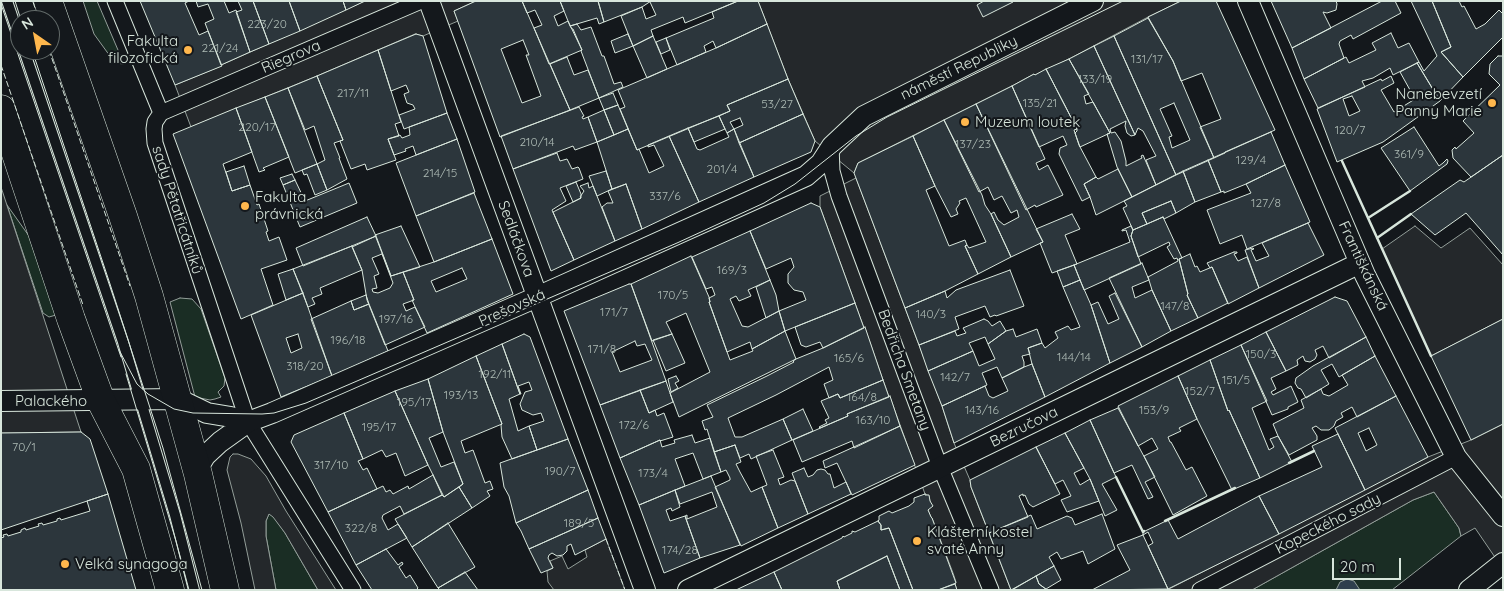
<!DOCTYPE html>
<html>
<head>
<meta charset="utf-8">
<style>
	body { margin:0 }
	#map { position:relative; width:1504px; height:591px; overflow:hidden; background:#14181c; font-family:Quicksand,sans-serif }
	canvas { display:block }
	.frame { position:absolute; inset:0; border:2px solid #d8e6dc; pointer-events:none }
	.north { position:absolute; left:10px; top:10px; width:50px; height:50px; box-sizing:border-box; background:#14181c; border:1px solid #626a69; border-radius:50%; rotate:327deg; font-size:14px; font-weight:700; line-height:20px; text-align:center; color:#d8e6dc }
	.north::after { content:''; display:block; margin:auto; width:18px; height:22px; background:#ffb74d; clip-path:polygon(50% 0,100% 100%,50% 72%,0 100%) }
	.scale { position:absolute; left:1332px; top:558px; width:69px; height:22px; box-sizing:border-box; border:2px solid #d8e6dc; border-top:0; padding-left:6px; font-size:15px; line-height:18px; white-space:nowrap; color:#d8e6dc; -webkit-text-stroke:4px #14181c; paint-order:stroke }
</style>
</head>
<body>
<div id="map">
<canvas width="1504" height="591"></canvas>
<div class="frame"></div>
<div class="north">N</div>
<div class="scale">20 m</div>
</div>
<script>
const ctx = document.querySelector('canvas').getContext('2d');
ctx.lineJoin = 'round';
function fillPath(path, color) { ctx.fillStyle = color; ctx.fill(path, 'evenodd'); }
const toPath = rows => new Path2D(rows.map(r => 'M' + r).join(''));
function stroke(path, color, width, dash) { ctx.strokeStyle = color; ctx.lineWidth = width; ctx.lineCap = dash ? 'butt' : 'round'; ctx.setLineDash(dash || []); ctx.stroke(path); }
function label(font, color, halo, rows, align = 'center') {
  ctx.font = font + ' Quicksand,sans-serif'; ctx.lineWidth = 4; ctx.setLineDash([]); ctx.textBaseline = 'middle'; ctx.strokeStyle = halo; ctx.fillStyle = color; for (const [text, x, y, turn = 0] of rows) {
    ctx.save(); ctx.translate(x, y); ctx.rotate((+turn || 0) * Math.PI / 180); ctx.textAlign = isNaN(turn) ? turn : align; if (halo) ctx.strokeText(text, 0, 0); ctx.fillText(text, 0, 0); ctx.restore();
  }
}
const green = toPath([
	[83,1,97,1,124,64,115,63,94,34,83,1],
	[7,205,29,236,56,315,49,317,43,313,7,205],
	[180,298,192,299,201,309,225,378,224,386,218,392,221,397,215,399,210,400,195,397,170,302,180,298],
	[1434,492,1459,528,1461,536,1392,590,1252,590,1413,500,1434,492],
	[269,514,273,516,285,533,318,590,276,590,266,536,266,521,269,514]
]);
fillPath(green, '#1a2d24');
stroke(green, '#939e99', 1);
const parking = toPath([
	[365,1,476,1,454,11,458,21,423,36,415,34,317,76,191,127,175,85,221,66,221,65,365,1],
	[758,1,1181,1,1148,17,1069,59,1035,75,1034,74,1012,86,858,163,854,173,815,141,788,79,758,1],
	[856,178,942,406,954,443,970,480,971,487,1011,590,957,590,955,584,956,582,953,573,932,518,931,517,928,510,931,507,929,496,925,494,890,397,889,397,883,380,865,328,864,328,820,207,820,196,856,178],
	[1,187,81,432,1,433,1,187],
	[1415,226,1441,248,1470,228,1503,265,1503,319,1431,356,1382,249,1415,226],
	[1503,424,1503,569,1475,528,1461,536,1459,528,1434,492,1413,500,1252,590,1167,590,1428,457,1471,440,1503,424],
	[233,454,238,454,251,459,266,476,286,511,336,590,318,590,285,533,273,517,269,514,266,521,266,536,276,590,255,590,241,523,227,470,230,457,233,454],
	[606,539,625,590,554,590,548,582,547,571,553,568,550,561,562,556,568,569,587,557,585,550,606,539]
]);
fillPath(parking, '#24282b');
stroke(parking, '#939e99', 1);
const water = toPath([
	[1347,579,1354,581,1360,590,1336,590,1340,582,1347,579]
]);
fillPath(water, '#2f3f4d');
stroke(water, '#939e99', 1);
const building = toPath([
	[140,1,189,1,185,3,199,35,208,31,222,66,175,85,140,1],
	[196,1,224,1,229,13,236,10,250,52,221,65,205,23,214,19,208,4,198,7,196,1],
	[238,1,253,1,269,44,250,52,236,12,242,10,238,1],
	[253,1,289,1,300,31,269,44,253,1],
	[289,1,343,1,346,10,300,31,289,1],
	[343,1,365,1,346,10,343,1],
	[476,1,522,1,570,110,500,137,454,11,476,1],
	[523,40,529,55,526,55,541,96,522,103,501,49,523,40],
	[522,1,560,1,564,11,554,16,558,26,568,21,582,50,549,64,534,28,542,25,535,10,527,13,522,1],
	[560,1,598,1,604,22,599,24,597,18,570,26,560,1],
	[598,1,651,1,642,7,604,22,598,1],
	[738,1,685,23,683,17,651,30,653,36,633,46,621,16,642,7,646,19,656,15,650,2,651,1,738,1],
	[738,1,758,1,767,24,716,48,713,41,704,46,706,52,677,65,666,38,714,18,712,12,738,1],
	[984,1,1013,1,1013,2,983,17,977,5,984,1],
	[1181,1,1216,1,1275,130,1225,152,1225,153,1214,158,1200,127,1221,119,1202,73,1181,81,1173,61,1148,17,1181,1],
	[1271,1,1336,1,1337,4,1336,10,1327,13,1323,12,1331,28,1292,48,1271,1],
	[1382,1,1395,1,1401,13,1353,39,1351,35,1340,41,1339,44,1344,58,1304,79,1292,48,1382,1],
	[1411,1,1432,1,1451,47,1441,52,1463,77,1440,101,1417,63,1419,62,1424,71,1437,56,1411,1],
	[1432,1,1459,1,1462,7,1464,6,1476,29,1485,24,1499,10,1503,14,1503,37,1463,77,1441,52,1451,47,1432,1],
	[1148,18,1173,61,1214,158,1176,175,1114,36,1148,18],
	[1174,103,1190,140,1172,148,1169,137,1172,136,1160,109,1174,103],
	[577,24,581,30,591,27,602,56,604,56,614,84,621,82,623,87,599,98,581,51,582,50,573,29,572,29,570,26,577,24],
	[767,24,788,79,727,105,730,111,637,150,620,109,625,107,618,90,716,48,767,24],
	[1391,33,1398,48,1409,43,1419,62,1393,75,1390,68,1373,78,1362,81,1365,87,1318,108,1304,79,1346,57,1349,63,1376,50,1372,43,1391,33],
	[416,34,423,36,447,113,404,129,399,115,415,109,413,105,407,103,404,94,409,92,406,85,391,91,378,50,416,34],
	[628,34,633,46,615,53,611,41,628,34],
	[653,36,667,69,647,78,633,46,653,36],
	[1114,36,1176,175,1156,185,1146,160,1156,156,1143,131,1138,128,1135,135,1094,46,1114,36],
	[666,38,670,50,661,54,656,42,666,38],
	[1094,46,1135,135,1131,136,1127,133,1125,126,1126,121,1110,129,1111,133,1115,132,1121,141,1126,161,1126,166,1142,158,1141,156,1143,155,1156,185,1132,197,1117,167,1107,134,1110,133,1069,59,1094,46],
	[378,50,401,122,395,124,399,136,388,139,396,160,367,170,365,164,351,169,340,141,343,140,317,76,378,50],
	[1498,56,1503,56,1503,155,1471,177,1453,158,1452,150,1455,147,1456,149,1474,133,1463,121,1500,85,1489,74,1490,64,1498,56],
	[567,57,574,75,588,70,599,98,570,110,550,64,567,57],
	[1069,59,1089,94,1084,96,1086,104,1093,102,1110,133,1080,147,1075,133,1077,131,1077,129,1046,69,1069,59],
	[1417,63,1440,101,1383,142,1337,162,1317,109,1381,79,1382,81,1391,76,1394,83,1381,90,1394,112,1415,99,1400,72,1417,63],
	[1352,96,1360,111,1349,116,1343,99,1352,96],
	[1046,69,1077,129,1074,130,1079,145,1096,177,1084,184,1090,197,1082,201,1059,154,1060,148,1067,145,1063,136,1039,147,1012,86,1034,74,1035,75,1046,69],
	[317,76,343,140,334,143,340,158,339,158,347,179,327,190,317,164,325,160,314,126,305,130,288,88,317,76],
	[788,79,803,114,739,143,734,129,727,133,719,116,730,111,727,105,788,79],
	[740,118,743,125,734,129,730,122,740,118],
	[1012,86,1045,159,1036,163,1039,170,1048,165,1063,195,1036,207,1035,205,1026,210,976,104,1012,86],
	[288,88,317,164,295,173,265,97,288,88],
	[613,93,618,105,604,110,599,98,613,93],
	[265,97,289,157,263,168,265,170,259,172,236,108,265,97],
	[976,104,1043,242,1011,257,991,214,994,212,998,220,1004,225,1019,217,1017,210,1011,213,1002,196,994,200,988,187,979,192,944,120,976,104],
	[618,105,628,129,614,135,604,110,618,105],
	[579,107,584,116,582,117,583,119,588,117,597,142,575,150,573,146,513,169,501,136,579,107],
	[236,108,252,152,223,164,232,191,250,185,257,205,259,204,268,231,266,232,269,241,279,237,287,260,261,269,273,305,241,319,173,134,236,108],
	[604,110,614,135,597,142,588,117,604,110],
	[447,113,457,139,416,155,413,146,405,149,406,151,394,155,388,139,400,135,402,138,410,135,409,127,447,113],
	[803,114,815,141,811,152,754,177,739,143,803,114],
	[719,116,725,129,694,142,688,128,719,116],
	[944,120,982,195,985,205,991,214,1011,257,978,274,965,246,967,245,969,248,986,242,966,198,959,201,960,203,956,209,958,214,951,217,935,186,913,136,944,120],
	[1414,127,1439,166,1443,163,1447,159,1448,161,1447,164,1410,191,1381,148,1414,127],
	[688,128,697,149,700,150,729,137,727,133,734,129,754,177,699,202,669,136,688,128],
	[628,129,637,150,639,149,649,173,664,166,654,145,648,147,648,145,669,136,699,202,642,229,626,184,612,189,597,142,628,129],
	[1271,132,1285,165,1246,184,1224,193,1224,191,1221,192,1208,160,1271,132],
	[913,136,935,186,926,190,949,246,965,240,967,245,965,246,978,274,945,291,905,308,854,173,858,163,913,136],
	[457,139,475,192,416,216,396,163,457,139],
	[557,153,560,161,567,159,572,169,578,167,579,168,583,179,560,188,566,201,552,210,574,260,551,271,513,169,557,153],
	[1503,155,1503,255,1466,213,1435,235,1411,214,1460,180,1464,182,1503,155],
	[1208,160,1221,192,1195,202,1183,171,1208,160],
	[317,164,327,190,315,195,307,174,304,175,302,170,317,164],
	[1285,165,1310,222,1247,249,1242,235,1220,244,1207,210,1251,193,1246,184,1285,165],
	[244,166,250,185,232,191,226,172,244,166],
	[1118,169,1132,197,1096,215,1090,197,1084,184,1096,177,1098,179,1118,169],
	[606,171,612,189,597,196,589,176,606,171],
	[1183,171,1195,202,1176,213,1171,201,1142,213,1147,224,1133,230,1123,208,1127,206,1124,201,1183,171],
	[292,174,295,180,283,185,280,178,292,174],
	[295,180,305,201,349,183,357,203,300,227,283,185,295,180],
	[576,182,581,194,581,198,573,202,566,186,576,182],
	[588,183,589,188,593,186,615,241,574,260,553,212,581,198,580,197,584,191,580,186,588,183],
	[626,184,642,229,615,241,602,207,607,203,613,203,608,191,626,184],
	[474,193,492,239,434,262,416,216,474,193],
	[1171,201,1176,213,1164,219,1163,217,1147,224,1142,213,1171,201],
	[811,203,820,207,855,303,785,331,779,311,806,300,803,292,794,290,788,283,788,274,794,267,791,258,766,269,750,231,811,203],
	[1072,214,1080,229,1065,235,1077,264,1052,273,1040,243,1043,242,1036,229,1072,214],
	[367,217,376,236,303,266,296,248,367,217],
	[1163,217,1182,258,1179,259,1188,294,1187,295,1198,318,1171,331,1152,290,1148,277,1178,261,1177,258,1174,259,1167,247,1170,245,1169,242,1138,257,1131,236,1133,230,1163,217],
	[1308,223,1324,255,1259,288,1245,250,1253,248,1254,249,1251,250,1256,261,1269,256,1262,243,1308,223],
	[401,226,420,267,391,276,375,235,401,226],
	[1131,226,1133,230,1131,236,1141,264,1084,290,1074,265,1130,242,1126,230,1122,231,1122,230,1131,226],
	[750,231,770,280,748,290,751,296,739,301,736,296,730,299,742,326,748,327,779,311,785,331,752,349,750,342,727,352,709,302,710,302,709,298,715,295,712,287,706,289,692,257,750,231],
	[376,236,391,276,403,272,414,300,403,304,406,311,415,307,425,327,385,345,367,300,362,270,352,247,376,236],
	[382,254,393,283,390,288,378,293,373,292,372,289,377,288,374,276,379,274,372,258,382,254],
	[492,239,513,294,427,333,412,300,414,300,403,272,434,262,492,239],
	[462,268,467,279,436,292,431,281,462,268],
	[352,246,362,270,320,288,322,294,312,298,315,304,308,307,293,269,352,246],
	[1234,252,1237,252,1237,253,1234,254,1238,261,1247,257,1259,288,1228,304,1212,267,1210,268,1207,263,1234,252],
	[1190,254,1195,267,1197,266,1200,272,1212,267,1228,303,1198,318,1187,295,1188,294,1179,259,1190,254],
	[691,256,709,297,710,302,709,302,730,360,753,351,752,349,785,331,796,359,679,417,670,393,710,372,686,313,666,322,672,334,652,341,631,284,691,256],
	[1142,263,1149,280,1132,287,1135,298,1152,290,1171,331,1142,347,1109,278,1142,263],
	[1074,265,1080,280,1063,287,1057,271,1074,265],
	[293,269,303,293,286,300,278,274,293,269],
	[1010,270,1024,306,996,316,995,315,990,317,985,306,955,317,959,329,919,345,905,308,945,291,947,298,956,290,1010,270],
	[770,280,776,295,779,311,766,318,756,287,770,280],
	[1080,280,1091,305,1110,363,1045,397,1032,364,1028,348,1042,343,1045,348,1058,338,1055,332,1068,326,1071,330,1080,327,1063,287,1080,280],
	[629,284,631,284,666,381,600,405,564,311,629,284],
	[635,341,637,346,645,344,652,360,620,372,612,352,635,341],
	[303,293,332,376,281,397,251,315,303,293],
	[298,334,302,348,291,353,286,338,298,334],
	[1115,293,1142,347,1110,363,1091,305,1098,302,1108,324,1119,319,1109,296,1115,293],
	[366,295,369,304,354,310,351,301,366,295],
	[1335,297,1347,301,1366,337,1329,358,1323,346,1315,350,1317,355,1315,359,1310,362,1305,361,1303,356,1297,360,1298,365,1286,371,1266,332,1335,297],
	[351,301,354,310,369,304,388,351,332,376,311,319,351,301],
	[855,303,864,328,823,348,820,342,806,347,801,345,795,327,855,303],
	[984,319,988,321,992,326,1000,321,1006,331,988,344,985,337,969,343,973,351,928,371,919,345,955,331,957,336,966,333,963,328,984,319],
	[1503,319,1503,424,1471,440,1431,356,1503,319],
	[865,327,883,380,840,398,838,394,829,398,824,384,833,380,829,367,776,395,728,418,735,437,742,437,783,419,792,440,751,459,749,454,740,458,735,445,714,452,707,429,705,430,702,421,713,417,707,405,767,376,794,362,793,361,796,359,823,348,865,327],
	[1013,329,1016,337,1037,329,1042,343,1028,348,1030,354,1022,356,1024,362,1024,367,1002,378,997,367,982,373,987,385,942,406,928,371,973,351,979,366,995,359,988,344,1006,331,1013,329],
	[1266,332,1286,371,1271,378,1276,389,1271,392,1273,395,1291,386,1298,402,1288,407,1288,409,1272,415,1241,345,1266,332],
	[524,334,530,337,568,439,537,450,529,426,544,421,541,413,533,415,522,410,520,404,525,392,532,390,529,382,518,386,521,394,520,394,502,344,524,334],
	[672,334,685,363,666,371,653,340,672,334],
	[1366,337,1375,356,1339,377,1332,364,1321,370,1329,384,1306,398,1301,389,1298,388,1295,383,1296,378,1313,366,1366,337],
	[502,344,520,394,509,399,518,431,529,426,537,450,512,459,502,437,501,425,502,424,476,356,502,344],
	[1241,345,1267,401,1252,408,1269,450,1274,447,1270,439,1278,436,1292,462,1260,478,1229,410,1228,411,1210,360,1241,345],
	[476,356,502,424,461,441,465,453,473,450,485,483,490,481,493,489,487,491,490,496,472,508,459,487,463,484,443,432,428,379,476,356],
	[1375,356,1396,396,1357,417,1352,407,1341,413,1343,417,1336,421,1334,426,1329,430,1321,430,1316,426,1312,428,1317,436,1317,440,1289,455,1278,436,1273,424,1304,408,1301,400,1321,389,1323,394,1329,396,1348,385,1342,375,1375,356],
	[1210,360,1228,411,1229,410,1260,478,1232,490,1197,419,1178,376,1210,360],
	[1032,364,1045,397,954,443,942,406,985,386,989,396,993,398,1008,391,1002,378,1024,367,1032,364],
	[676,376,679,381,675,383,678,388,671,392,668,379,676,376],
	[1178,376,1197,419,1179,428,1181,431,1168,437,1170,442,1171,442,1186,470,1192,467,1207,496,1173,515,1144,456,1158,449,1152,438,1138,446,1118,406,1178,376],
	[428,379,443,432,429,438,441,467,454,462,463,484,444,497,428,465,395,391,428,379],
	[883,380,889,397,847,414,848,416,820,428,819,427,827,423,825,420,829,418,821,401,838,394,840,398,883,380],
	[666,381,673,402,649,413,640,390,666,381],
	[640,390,649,413,655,410,657,416,664,413,673,437,660,441,660,440,620,458,600,405,640,390],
	[395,391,428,465,405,476,396,453,386,457,382,450,363,459,344,413,395,391],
	[890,396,900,426,854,448,852,441,802,462,793,440,848,416,847,414,890,396],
	[1396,396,1428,457,1365,490,1335,428,1396,396],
	[1369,428,1377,445,1366,451,1358,433,1369,428],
	[1118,408,1155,477,1145,482,1153,497,1148,499,1132,465,1114,473,1090,420,1118,408],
	[803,409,813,431,792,440,783,419,803,409],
	[344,413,363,459,358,461,363,470,367,468,377,489,328,512,291,442,294,435,344,413],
	[1090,420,1116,477,1102,484,1117,510,1105,516,1090,479,1065,433,1090,420],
	[900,426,915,465,852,495,837,463,825,468,823,461,900,426],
	[81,432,90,439,108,494,1,530,1,433,81,432],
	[1065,433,1084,468,1074,473,1080,485,1090,479,1099,501,1067,512,1061,500,1071,496,1063,480,1055,484,1036,447,1065,433],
	[1338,434,1365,490,1279,534,1259,496,1322,467,1312,446,1338,434],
	[692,435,695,443,710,438,721,472,703,479,693,453,675,459,685,486,639,505,620,458,660,440,662,447,675,443,674,440,692,435],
	[568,439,588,490,516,523,509,496,504,487,500,463,568,439],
	[735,445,741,462,736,464,740,472,751,492,762,487,778,528,741,546,715,487,730,480,730,478,726,470,721,472,714,452,735,445],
	[1036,447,1060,494,1033,507,1029,504,1025,495,1023,496,1023,494,1019,496,1028,517,989,533,971,487,970,480,1036,447],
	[773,450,784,477,778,479,780,485,791,480,795,481,808,514,778,528,762,487,767,485,756,456,773,450],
	[804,468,808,477,813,475,817,470,821,469,825,470,828,474,830,474,834,488,846,482,851,494,808,514,792,473,804,468],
	[433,475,442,495,404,514,400,506,383,515,382,518,388,530,398,524,407,538,356,565,328,512,383,486,386,492,390,490,393,494,408,486,409,489,433,475],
	[711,476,740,545,700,558,685,516,687,515,687,519,717,507,712,492,680,504,675,490,711,476],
	[459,487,472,508,412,547,395,519,442,495,444,497,459,487],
	[588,490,598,518,529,549,521,531,516,523,588,490],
	[675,490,680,507,672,511,671,508,666,510,670,521,685,516,700,558,664,573,639,505,675,490],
	[108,494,136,590,1,590,1,538,4,537,3,535,7,534,8,536,21,532,21,530,25,528,26,530,39,526,38,524,42,523,43,525,57,521,57,519,60,518,61,520,90,511,87,501,108,494],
	[925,494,925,495,929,495,930,501,933,506,928,510,931,517,932,518,956,583,938,590,913,590,889,528,881,530,881,525,878,521,879,520,879,516,889,511,892,513,909,506,914,502,914,498,925,494],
	[1259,496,1279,534,1168,589,1148,546,1153,543,1148,532,1143,535,1143,532,1168,520,1178,539,1259,496],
	[1102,514,1115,549,1088,564,1083,551,1061,559,1057,552,1049,557,1054,566,1011,590,989,533,1031,515,1037,529,1067,516,1072,518,1075,525,1102,514],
	[598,518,606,539,575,555,571,544,567,546,567,551,563,555,557,556,552,553,549,555,548,558,553,568,541,573,529,549,598,518],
	[878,521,881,525,881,530,889,528,913,590,900,590,887,556,837,581,840,590,782,590,774,572,842,538,843,536,844,537,852,533,852,531,855,532,878,521],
	[448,523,475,567,438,588,412,547,448,523],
	[1143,535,1168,589,1092,590,1130,570,1117,545,1143,535],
	[386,549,398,565,402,562,403,564,399,567,406,578,410,575,418,588,416,590,372,590,356,565,386,549],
	[887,556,900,590,840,590,837,581,887,556],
	[1054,566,1061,580,1046,589,1039,584,1036,576,1054,566],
	[465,572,478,590,440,590,438,588,465,572],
	[774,572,782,590,736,590,774,572],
	[1036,576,1039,584,1047,590,1012,590,1036,576],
	[955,584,957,590,938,590,955,584]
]);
fillPath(building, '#2c363c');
stroke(building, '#d8e6dc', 1);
const service = toPath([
	[7,1,20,39],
	[24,50,123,342,175,515,194,590]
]);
const pedestrian = toPath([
	[115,1,161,113],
	[161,113,155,122,154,129,155,143,248,422,353,590],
	[161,113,421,1],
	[831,146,832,171,839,196,940,467,991,590],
	[1200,590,1456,457]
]);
const minor = toPath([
	[429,1,645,590],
	[1248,1,1365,275,1456,457,1503,516],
	[1,401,178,399,207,413,231,417,248,422],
	[198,474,199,466,205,456,220,442,248,422,272,413,537,297,806,176,821,163,832,146,864,116,1093,1],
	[688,590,1360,263],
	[1469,590,1503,563]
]);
const primary = toPath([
	[48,1,123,216,149,296,198,474,225,590],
	[1,109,71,319,101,401,136,469,170,590]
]);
stroke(service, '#d8e6dc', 12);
stroke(pedestrian, '#d8e6dc', 17);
stroke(minor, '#d8e6dc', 22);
stroke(primary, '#d8e6dc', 29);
stroke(service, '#14181c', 10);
stroke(pedestrian, '#14181c', 15);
stroke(minor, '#14181c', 20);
stroke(primary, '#14181c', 28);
stroke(toPath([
	[15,1,21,20],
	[1,4,121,357],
	[32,50,110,284,163,448,202,590],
	[119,350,137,384,148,394,174,409,193,413,262,414,274,413,306,403,677,243,764,203,795,184,856,136,887,117,1123,1],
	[126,374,176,541,189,590]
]), '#d8e6dc', 1);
stroke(toPath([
	[33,2,39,20],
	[49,50,130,286],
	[1,65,83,305],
	[606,539,625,590]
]), '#d8e6dc', 1, [6, 2.5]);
stroke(toPath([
	[1342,161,1431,356],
	[1368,218,1410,191],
	[1377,238,1411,214],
	[1289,463,1314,451],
	[1116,477,1143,532,1144,531],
	[1165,521,1235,488]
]), '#d8e6dc', 2.5);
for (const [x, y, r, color] of [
	[188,50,5,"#ffb74d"],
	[1492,103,5,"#ffb74d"],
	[965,122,5,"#ffb74d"],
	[245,206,5,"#ffb74d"],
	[917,541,5,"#ffb74d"],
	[65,564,5,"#ffb74d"]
]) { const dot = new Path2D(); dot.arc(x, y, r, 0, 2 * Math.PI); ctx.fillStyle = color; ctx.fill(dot); stroke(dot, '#14181c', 2); }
label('12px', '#adbab4', null, [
	["223/20",267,24],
	["221/24",220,48],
	["131/17",1147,59],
	["133/19",1095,79],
	["217/11",353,93],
	["135/21",1040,103],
	["53/27",777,104],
	["220/17",257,127],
	["120/7",1350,130],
	["210/14",537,142],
	["137/23",973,144],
	["361/9",1409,154],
	["129/4",1251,160],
	["201/4",722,169],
	["214/15",440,173],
	["337/6",665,196],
	["127/8",1266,203],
	["169/3",732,270],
	["170/5",673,295],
	["147/8",1175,306],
	["171/7",614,312],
	["140/3",931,314],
	["197/16",396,319],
	["196/18",348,340],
	["171/8",602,349],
	["150/3",1261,354],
	["144/14",1074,357],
	["165/6",849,358],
	["318/20",305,366],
	["192/11",495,374],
	["142/7",955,377],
	["151/5",1236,380],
	["152/7",1200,391],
	["193/13",461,395],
	["164/8",862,397],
	["195/17",414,402],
	["143/16",982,410],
	["153/9",1154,410],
	["163/10",873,420],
	["172/6",634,425],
	["195/17",379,427],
	["70/1",24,447],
	["317/10",331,465],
	["190/7",560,471],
	["173/4",653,473],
	["189/5",579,523],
	["322/8",361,528],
	["174/28",680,550]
]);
label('15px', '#d8e6dc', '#14181c', [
	["Fakulta",178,41,"right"],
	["filozofická",178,58,"right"],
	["Nanebevzetí",1482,94,"right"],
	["Panny Marie",1482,111,"right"],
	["Muzeum loutek",975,122],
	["Fakulta",255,197],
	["právnická",255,214],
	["Klášterní kostel",927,532],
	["svaté Anny",927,549],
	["Velká synagoga",75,564]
], 'left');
label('15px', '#d8e6dc', '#14181c', [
	["Riegrova",291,57,-23],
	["náměstí Republiky",959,68,-26],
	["sady Pětatřicátníků",177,210,72],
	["Sedláčkova",516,239,70],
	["Františkánská",1363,266,65],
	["Prešovská",512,308,-24],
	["Bedřicha Smetany",904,370,70],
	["Palackého",51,401],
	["Bezručova",1024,427,-26],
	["Kopeckého sady",1328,524,-27]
]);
</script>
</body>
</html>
